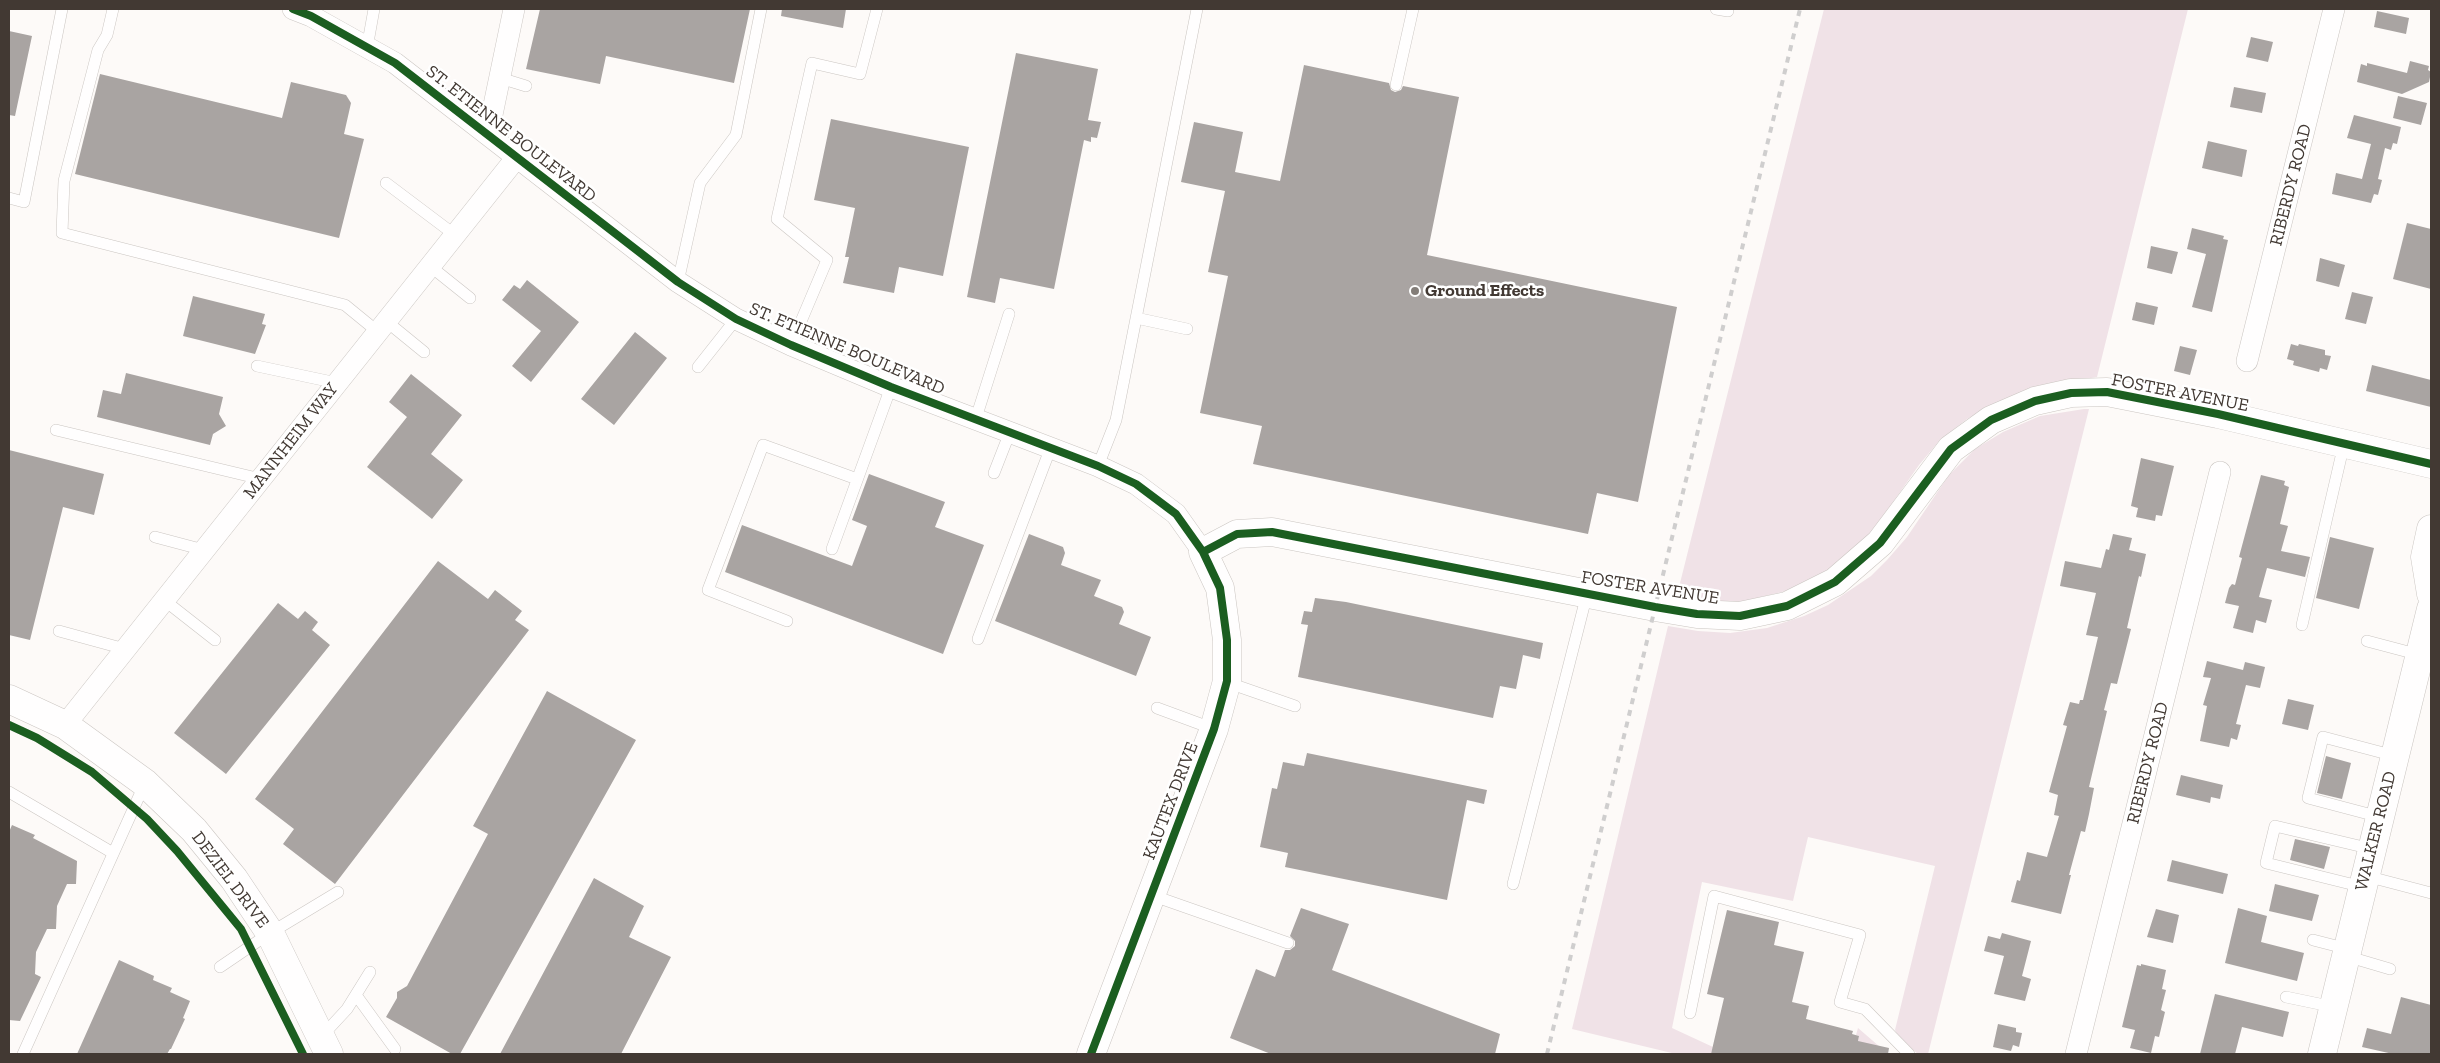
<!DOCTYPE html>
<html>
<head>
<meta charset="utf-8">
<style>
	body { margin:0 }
	#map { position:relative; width:2440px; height:1063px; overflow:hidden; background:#fdfaf8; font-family:"Zilla Slab",serif }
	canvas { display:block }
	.frame { position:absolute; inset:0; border:10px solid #423933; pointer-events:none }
</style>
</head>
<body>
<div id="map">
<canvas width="2440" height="1063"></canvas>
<div class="frame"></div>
</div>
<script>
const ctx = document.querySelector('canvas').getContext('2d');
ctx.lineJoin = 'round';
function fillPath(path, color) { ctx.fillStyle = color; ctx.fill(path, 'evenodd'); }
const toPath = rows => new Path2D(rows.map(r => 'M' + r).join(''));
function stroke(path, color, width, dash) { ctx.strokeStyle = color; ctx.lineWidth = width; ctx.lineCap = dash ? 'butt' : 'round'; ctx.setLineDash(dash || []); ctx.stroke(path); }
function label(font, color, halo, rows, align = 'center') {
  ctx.font = font + ' "Zilla Slab",serif'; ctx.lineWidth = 5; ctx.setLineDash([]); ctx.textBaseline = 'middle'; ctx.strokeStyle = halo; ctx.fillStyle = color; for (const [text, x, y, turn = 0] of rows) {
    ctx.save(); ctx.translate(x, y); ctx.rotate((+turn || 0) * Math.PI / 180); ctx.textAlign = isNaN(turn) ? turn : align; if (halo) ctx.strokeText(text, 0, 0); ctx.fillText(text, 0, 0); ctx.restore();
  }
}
fillPath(toPath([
	[1824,9,2188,9,2097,377,2029,389,1999,402,1967,419,1940,440,1919,465,1868,538,1820,577,1790,590,1736,603,1676,599],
	[2084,409,2089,409,1928,1054,1918,1054,1899,1038,1895,1030,1935,866,1808,837,1793,901,1702,882,1672,1028,1713,1047,1711,1054,1676,1054,1572,1029,1668,626,1698,631,1730,633,1767,628,1804,616,1828,605,1871,576,1887,560,1907,537,1949,475,1975,449,2003,432,2040,416],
	[1858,1028,1887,1053,1899,1054,1869,1052,1858,1041,1859,1036,1856,1035]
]), '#f0e2e7');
fillPath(toPath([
	[540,9,750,9,734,83,606,56,600,84,526,69],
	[782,9,846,9,843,28,781,16],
	[2377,11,2409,18,2406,34,2374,27],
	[9,31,32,36,15,116,9,115],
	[2251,37,2273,42,2268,62,2246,57],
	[1016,53,1098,69,1088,120,1101,122,1097,138,1091,137,1091,142,1084,140,1054,289,1000,278,995,303,967,297],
	[2410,61,2429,66,2428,70,2431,72,2429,82,2402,94,2357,82,2361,64,2367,66,2367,63,2407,73],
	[1304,65,1389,83,1391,90,1395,92,1401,90,1403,86,1459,97,1427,255,1677,307,1638,502,1597,493,1588,534,1253,464,1262,426,1200,413,1228,276,1208,272,1225,191,1181,182,1194,122,1243,132,1235,172,1280,181],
	[100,74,282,118,291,82,346,95,351,103,344,134,364,139,339,238,75,174],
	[2234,87,2266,93,2262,113,2230,107],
	[2398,96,2427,103,2421,125,2393,118],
	[2354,115,2401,127,2397,144,2393,143,2391,150,2385,148,2378,179,2382,180,2378,195,2374,194,2371,203,2332,194,2336,173,2362,179,2371,144,2347,138],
	[831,119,969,147,943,276,899,267,894,293,843,283,849,257,845,257,855,208,814,200],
	[2208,141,2247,150,2242,177,2202,168],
	[2407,223,2431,229,2431,289,2393,279],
	[2192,228,2224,236,2223,239,2228,240,2212,312,2192,307,2206,254,2187,249],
	[2151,246,2178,252,2172,274,2147,268],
	[2320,258,2345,265,2339,287,2316,281],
	[527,280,579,322,531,382,512,366,541,331,502,300,514,285,520,289],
	[2352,292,2373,297,2366,324,2345,319],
	[193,296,265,314,262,324,266,325,255,354,183,336],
	[2136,302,2158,307,2154,325,2132,320],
	[635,332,667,358,614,425,581,399],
	[2291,344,2298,346,2299,344,2325,350,2325,355,2331,356,2327,370,2320,368,2319,372,2293,365,2294,361,2287,359],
	[2180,346,2197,350,2190,375,2174,371],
	[2372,365,2431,380,2431,407,2366,391],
	[126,373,223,397,219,414,226,426,213,434,210,445,97,417,103,390,121,394],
	[411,374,462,415,431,454,463,480,432,519,367,467,407,417,389,402],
	[9,450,104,474,94,515,63,507,30,640,9,635],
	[2141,458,2174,466,2162,516,2156,515,2155,521,2136,517,2138,508,2131,506],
	[869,474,945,502,935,527,984,545,943,654,725,572,742,525,852,566,867,526,852,520],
	[2261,475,2285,481,2284,485,2289,487,2280,524,2288,526,2281,551,2310,557,2305,577,2267,568,2259,597,2272,600,2266,623,2256,620,2253,633,2233,628,2239,606,2225,603,2229,588,2232,584,2235,585,2242,558,2239,557],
	[1029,534,1063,547,1065,553,1061,565,1101,580,1094,596,1122,607,1124,612,1119,624,1151,637,1136,676,995,621],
	[2113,534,2132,538,2129,550,2146,554,2141,577,2139,576,2127,628,2131,629,2117,684,2111,683,2104,710,2107,711,2089,787,2094,788,2089,814,2085,832,2081,831,2069,875,2071,875,2061,914,2011,902,2017,880,2020,881,2027,852,2047,857,2059,816,2054,815,2058,795,2049,792,2067,726,2063,725,2070,702,2079,704,2080,700,2083,700,2098,637,2086,635,2096,593,2060,586,2065,561,2101,568,2106,549,2109,550],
	[2330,537,2374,548,2359,609,2316,598],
	[438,561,488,599,495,590,522,611,515,620,529,630,335,884,283,844,294,829,255,799],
	[1315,598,1346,602,1543,643,1540,659,1523,655,1516,689,1500,686,1493,718,1298,677,1308,625,1301,624,1304,611,1312,612],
	[278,603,298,619,305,611,318,622,312,630,330,645,226,774,174,733],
	[2207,661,2243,670,2245,662,2265,667,2260,688,2246,685,2236,724,2241,725,2237,740,2231,738,2229,747,2200,741,2207,706,2203,705,2211,678,2203,677],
	[547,691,636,740,460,1054,452,1054,386,1017,397,998,397,992,407,986,488,834,473,826],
	[2288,699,2314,705,2308,730,2282,724],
	[1307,753,1487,790,1484,804,1467,800,1447,900,1285,867,1288,853,1260,847,1272,788,1277,789,1283,762,1304,766],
	[2326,756,2351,763,2342,799,2317,793],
	[2181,775,2223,785,2220,799,2211,797,2210,803,2176,795],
	[12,825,35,835,33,838,77,861,76,884,67,884,57,906,56,929,47,929,36,952,35,974,41,977,20,1021,9,1020,9,832],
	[2295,839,2330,847,2324,869,2290,860],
	[2172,860,2228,874,2223,894,2167,881],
	[594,878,644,906,629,937,671,957,621,1054,500,1054],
	[2275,884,2319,895,2312,921,2269,911],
	[1301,908,1349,924,1332,970,1500,1034,1495,1054,1271,1054,1230,1038,1256,969,1275,977,1285,950,1290,950,1295,946,1295,941,1290,936],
	[2238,908,2267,916,2261,942,2304,953,2297,981,2225,963],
	[2156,909,2179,915,2173,943,2147,937],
	[1727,910,1779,922,1774,945,1804,952,1792,1002,1809,1006,1806,1019,1853,1031,1852,1034,1859,1036,1858,1041,1889,1048,1888,1054,1711,1054,1724,998,1707,994],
	[2002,933,2031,941,2022,976,2031,979,2025,1001,1994,994,2004,956,1984,951,1988,936,2000,939],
	[119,960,154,976,153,980,172,988,170,992,190,1001,183,1018,185,1019,171,1049,170,1049,167,1054,77,1054],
	[2141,964,2166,970,2162,989,2166,990,2161,1010,2165,1012,2159,1037,2155,1036,2151,1053,2130,1048,2135,1030,2122,1027,2137,965,2141,966],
	[2215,994,2289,1012,2283,1037,2242,1027,2235,1054,2200,1054],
	[2401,997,2431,1005,2431,1054,2393,1054,2362,1047,2367,1028,2391,1034],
	[1998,1024,2016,1028,2016,1032,2022,1033,2019,1047,2013,1045,2011,1051,1993,1047]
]), '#a9a4a2');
const lane = toPath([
	[113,9,107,35,98,50,64,181,62,233,345,305,378,332],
	[1716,9,1728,11],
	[367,48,374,9],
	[500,78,526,86],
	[1396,85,1413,9],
	[386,183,455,235],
	[9,198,24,202,62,9],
	[430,266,470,298],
	[678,282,700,183,736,135,761,9],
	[1136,318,1187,329],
	[386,321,424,352],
	[791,345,827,260,777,219,812,63,860,74,877,9],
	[257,366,337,383],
	[698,367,736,319],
	[976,418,1009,314],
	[56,430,261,479],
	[1098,466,1116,420,1197,9],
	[994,473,1010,432],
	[155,537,204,550],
	[832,549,891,387],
	[164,600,215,640],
	[787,621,708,590,763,445,857,479],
	[2302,625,2344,444],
	[59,631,125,649],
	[978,639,1051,447],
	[2367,641,2420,655],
	[1226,682,1295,706],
	[1157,708,1214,729],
	[9,792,113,853],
	[2380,817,2308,798,2312,782,2323,737,2395,756],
	[2366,876,2431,893],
	[1513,884,1587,594],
	[2363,887,2266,863,2275,826,2372,849],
	[1151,895,1288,943],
	[2313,940,2348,949],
	[2346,956,2390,969],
	[220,967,270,933,338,892],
	[356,995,395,1049],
	[2286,997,2334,1007],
	[1690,1013,1714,896,1860,935,1840,1002,1865,1009,1909,1054],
	[322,1036,347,1009,370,972],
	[23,1054,145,783]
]);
const street = toPath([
	[293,9,311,16,395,63,678,282,736,319,791,345,891,387,1098,466,1136,484,1176,514,1203,552],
	[488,134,514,9],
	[2247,361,2334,9],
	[65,725,517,157],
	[2076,1054,2220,472]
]);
const secondary = toPath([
	[2431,529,2425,557,2431,594],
	[9,699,65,725,145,783,194,830,234,879,270,933,329,1054],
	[1091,1054,1214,729,1227,681,1227,640,1220,588,1203,552,1237,534,1272,532,1655,607,1697,614,1740,616,1787,606,1835,582,1880,543,1951,449,1991,420,2035,401,2071,393,2107,392,2218,414,2431,464],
	[2322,1054,2431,609]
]);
stroke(lane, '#cbc6c2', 12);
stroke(street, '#cbc6c2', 22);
stroke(secondary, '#cbc6c2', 29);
stroke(lane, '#fffefe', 11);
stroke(street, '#fffefe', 21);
stroke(secondary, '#fffefe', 28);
stroke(toPath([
	[1547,1054,1800,9]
]), '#cfcece', 4, [6, 6]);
stroke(toPath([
	[293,9,311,16,395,63,678,282,736,319,791,345,891,387,1098,466,1136,484,1176,514,1203,552,1220,588,1227,640,1227,681,1214,729,1091,1054],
	[1203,552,1237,534,1272,532,1655,607,1697,614,1740,616,1787,606,1835,582,1880,543,1951,449,1991,420,2035,401,2071,393,2107,392,2218,414,2431,464],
	[9,725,37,738,92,772,147,819,177,851,241,929,303,1054]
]), '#1b5e20', 8);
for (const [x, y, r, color] of [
	[1415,291,5,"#837d78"]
]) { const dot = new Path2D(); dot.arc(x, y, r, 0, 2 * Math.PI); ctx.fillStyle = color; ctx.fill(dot); stroke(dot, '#fff', 2); }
label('18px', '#423933', '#fff', [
	["ST. ETIENNE BOULEVARD",511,134,38],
	["RIBERDY ROAD",2291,185,-76],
	["ST. ETIENNE BOULEVARD",847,349,23],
	["FOSTER AVENUE",2180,393,11],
	["MANNHEIM WAY",291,441,-52],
	["FOSTER AVENUE",1650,588,9],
	["RIBERDY ROAD",2148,763,-76],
	["KAUTEX DRIVE",1171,801,-69],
	["WALKER ROAD",2376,831,-76],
	["DEZIEL DRIVE",230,880,53]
]);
label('bold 18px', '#423933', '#fff', [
	["Ground Effects",1425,291]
], 'left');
</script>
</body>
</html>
